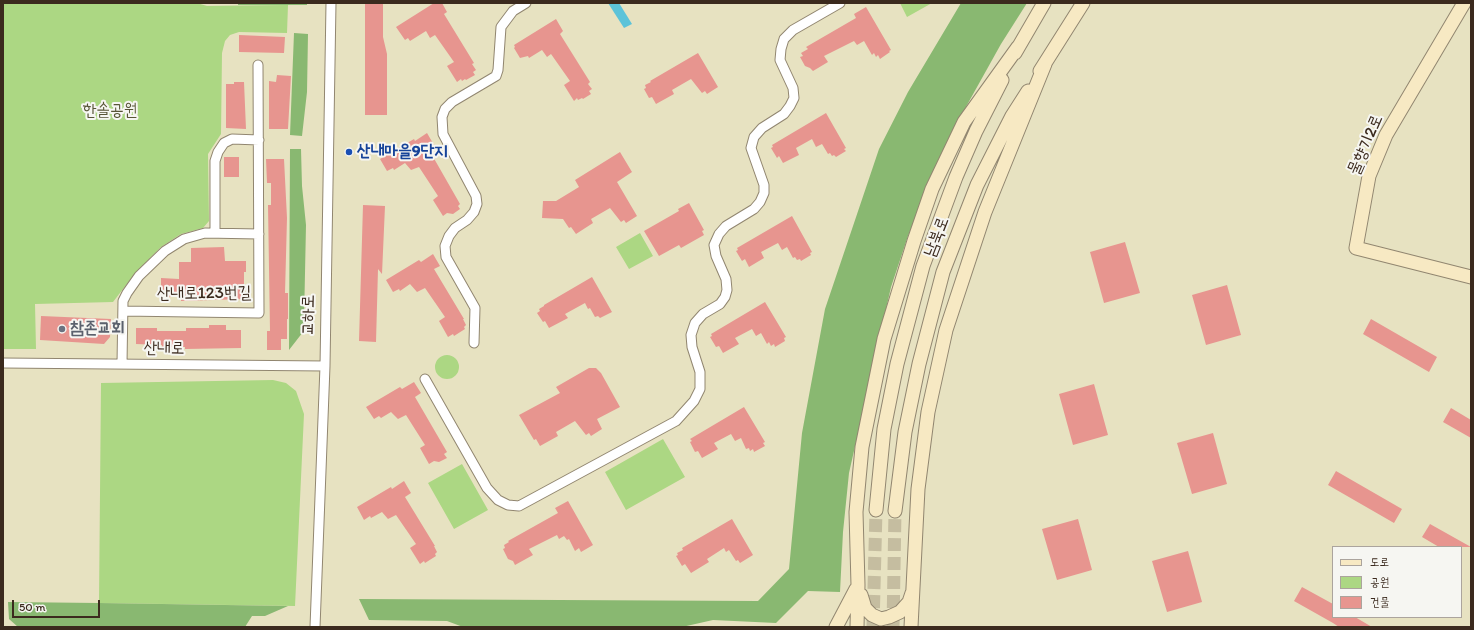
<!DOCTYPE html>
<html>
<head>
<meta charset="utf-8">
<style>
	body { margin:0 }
	#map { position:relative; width:1474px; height:630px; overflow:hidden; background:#e7e2c1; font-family:Itim,"Poor Story",sans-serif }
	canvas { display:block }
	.frame { position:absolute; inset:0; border:4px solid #3b2a1e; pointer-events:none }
	.legend { position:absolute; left:1332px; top:546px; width:130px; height:72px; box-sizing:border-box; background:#f6f6f2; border:1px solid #aba49d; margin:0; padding:5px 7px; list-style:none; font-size:12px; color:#3b2a1e }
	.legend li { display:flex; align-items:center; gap:8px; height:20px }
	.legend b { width:20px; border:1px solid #aba49d }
	.scale { position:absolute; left:12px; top:600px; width:88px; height:18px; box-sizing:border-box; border:2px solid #3b2a1e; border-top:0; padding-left:5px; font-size:12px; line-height:14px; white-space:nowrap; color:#3b2a1e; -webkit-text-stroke:3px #f6f6f2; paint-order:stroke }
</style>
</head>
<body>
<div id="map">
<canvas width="1474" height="630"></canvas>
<div class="frame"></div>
<ul class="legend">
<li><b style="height:5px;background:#f7e9c3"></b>도로</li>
<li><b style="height:11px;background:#acd783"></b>공원</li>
<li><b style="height:11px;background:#e7958f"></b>건물</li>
</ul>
<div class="scale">50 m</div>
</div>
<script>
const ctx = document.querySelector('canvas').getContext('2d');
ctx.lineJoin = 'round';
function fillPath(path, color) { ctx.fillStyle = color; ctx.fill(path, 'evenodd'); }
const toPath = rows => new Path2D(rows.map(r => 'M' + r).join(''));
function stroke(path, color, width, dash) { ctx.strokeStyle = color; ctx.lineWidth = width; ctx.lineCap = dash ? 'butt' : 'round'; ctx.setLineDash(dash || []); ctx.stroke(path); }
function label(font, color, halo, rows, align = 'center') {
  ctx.font = font + ' Itim,"Poor Story",sans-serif'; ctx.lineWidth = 4; ctx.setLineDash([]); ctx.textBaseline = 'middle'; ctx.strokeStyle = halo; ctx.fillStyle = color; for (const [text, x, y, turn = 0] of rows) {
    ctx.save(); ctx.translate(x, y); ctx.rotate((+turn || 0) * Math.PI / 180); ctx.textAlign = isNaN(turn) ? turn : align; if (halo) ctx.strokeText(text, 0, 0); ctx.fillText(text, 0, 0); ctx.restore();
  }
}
fillPath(toPath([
	[3,3,197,3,207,6,288,5,287,33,239,32,230,35,225,41,222,53,221,134,208,154,209,221,203,228,181,234,161,247,136,272,113,302,35,304,36,349,3,349],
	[900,3,932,3,907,17],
	[640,233,653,256,629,269,616,247],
	'435 367a12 12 0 1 1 24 0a12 12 0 1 1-24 0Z',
	[273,380,286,383,296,391,304,414,295,606,99,603,101,383],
	[663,439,685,477,626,510,605,472],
	[462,464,488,510,454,529,428,483]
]), '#acd783');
fillPath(toPath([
	[238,3,307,3,307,5,238,5],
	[961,3,1027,3,1001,44,967,105,930,182,908,236,891,287,849,473,843,532,840,592,808,591,776,623,713,620,682,627,463,627,447,621,369,620,359,599,758,601,789,569,802,433,825,309,879,149,908,92],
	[294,33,308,34,307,92,302,136,290,135],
	[290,149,301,149,302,186,306,225,304,321,303,332,289,350],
	[8,602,99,603,288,606,265,616,252,616,245,627,18,627,9,619]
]), '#89b871');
fillPath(toPath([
	[608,3,619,3,632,24,624,28]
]), '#5cc3d9');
fillPath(toPath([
	[365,3,383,3,383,37,387,54,387,115,365,115],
	[434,3,442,3,447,12,444,14,474,63,472,64,476,70,473,72,475,75,466,80,465,79,462,81,461,79,457,82,447,66,454,62,435,35,430,38,426,31,410,41,408,38,405,40,396,27],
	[866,7,891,50,889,51,890,52,880,59,878,55,876,57,874,53,872,55,864,41,857,45,854,41,824,56,828,62,813,71,810,68,805,66,800,57,803,56,801,53,808,49,806,47,856,18,854,14],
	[556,19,563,31,560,34,590,82,588,84,592,89,589,91,591,94,583,99,582,98,578,100,577,98,574,101,564,85,570,81,551,54,547,57,542,50,529,58,528,56,520,58,514,48,515,47,514,45],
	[239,35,285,37,284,53,239,52],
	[698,53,718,87,707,94,705,91,702,93,691,79,672,90,674,94,656,104,652,97,649,98,644,89,646,88,645,85,651,82,650,81],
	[277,75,291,76,288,129,269,129,269,81,276,82],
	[234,82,244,82,246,129,226,128,226,84,234,84],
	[826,113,846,148,844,149,846,151,836,157,834,155,832,156,830,153,828,154,822,144,816,147,812,139,796,148,799,155,783,163,779,156,777,158,771,148,773,147,772,145],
	[427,133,434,145,428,148,460,204,458,206,460,209,453,214,447,213,443,216,433,200,438,196,419,167,411,170,405,163,394,170,393,168,387,171,380,159,414,139,415,141],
	[620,152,632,172,617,182,637,216,626,223,624,220,621,222,610,208,591,219,593,223,576,234,571,227,569,228,563,219,542,218,543,201,556,201,579,187,575,180],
	[224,157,239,157,239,177,224,177],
	[266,159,284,159,287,218,285,293,288,293,288,319,287,319,287,339,281,339,281,350,267,350,267,331,270,331,268,205,271,205,271,183,267,183],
	[689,203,704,230,702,231,704,235,681,248,679,245,659,256,644,231,679,211,678,209],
	[363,205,385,206,382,274,378,269,376,342,359,341],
	[792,216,812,252,810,253,811,255,801,261,800,259,797,260,795,257,793,258,787,247,782,250,778,243,761,252,764,258,749,267,745,259,742,261,736,251,738,250,737,248],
	[1125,242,1140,293,1104,303,1090,252],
	[224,247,225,261,246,261,246,272,244,272,244,299,181,301,181,297,161,297,161,278,179,279,179,262,191,262,191,248],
	[433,254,440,266,434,269,464,319,463,319,466,325,464,327,465,329,454,336,453,334,448,337,439,321,445,317,425,288,417,292,410,284,400,291,399,289,393,292,386,280,419,260,421,262],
	[592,277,612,312,600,318,598,316,595,317,590,308,588,309,585,303,565,314,568,318,549,328,545,321,543,322,537,313,540,311,539,309,544,306,544,305],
	[1227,285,1241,335,1206,345,1192,295],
	[765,302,786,337,784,338,785,341,775,347,774,344,771,346,769,342,767,344,761,333,756,336,752,329,735,338,739,344,723,353,719,346,716,347,710,337,712,336,711,334],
	[41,316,111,319,110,337,104,344,40,340],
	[1371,319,1437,357,1429,372,1363,334],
	[209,325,226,325,226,330,241,330,241,348,185,349,185,347,162,347,162,345,136,344,136,328,157,328,157,331,186,331,186,328,209,328],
	[589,368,596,368,601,373,620,407,597,419,602,429,591,436,589,433,586,435,575,421,556,432,558,436,540,446,536,439,534,440,519,415,560,393,556,387],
	[414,382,421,393,415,397,447,452,444,454,447,458,439,462,434,461,429,464,420,448,425,445,406,415,398,419,391,412,381,418,379,416,374,419,366,407,400,387,402,389],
	[1094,384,1108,435,1073,445,1059,394],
	[744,407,765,442,763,443,765,446,754,452,753,449,750,451,749,448,746,449,741,438,735,441,731,434,714,443,718,449,702,458,698,451,695,452,690,442,692,441,690,439],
	[1451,408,1471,420,1471,438,1443,422],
	[1213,433,1227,484,1192,494,1177,443],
	[1336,471,1402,509,1394,523,1328,485],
	[404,481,411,493,405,497,435,546,434,546,437,552,435,554,436,556,425,563,424,561,420,564,410,548,416,544,396,515,388,519,382,512,371,518,370,516,364,520,357,507,391,487,392,489],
	[568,501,593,545,581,552,579,548,575,551,569,539,567,540,564,536,559,539,557,535,529,549,533,555,515,565,513,561,508,559,503,549,505,548,504,545,509,542,508,541,558,513,555,508],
	[732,519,753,555,740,563,738,560,736,561,729,550,726,552,724,548,707,559,709,562,691,573,685,564,682,566,676,556,678,555,677,553,683,550,682,548],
	[1078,519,1092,570,1057,580,1042,529],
	[1430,524,1471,547,1439,547,1422,537],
	[1188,551,1202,602,1167,612,1152,561],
	[1302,587,1333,604,1333,617,1355,617,1372,627,1339,627,1333,623,1294,601]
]), '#e7958f');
stroke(toPath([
	[873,627,876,510],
	[893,627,895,511]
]), '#c5bda0', 13, [13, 6]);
const street = toPath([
	[215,233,215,161,218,152,224,143,232,139,259,140],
	[123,311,259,313,258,65],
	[474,343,475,308,446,257,445,246,449,236,455,228,467,220,474,212,477,204,476,196,443,134,442,117,445,109,452,102,496,76,498,70,501,27,513,11,526,3],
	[3,363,325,366],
	[122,364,123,301,127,293,139,276,165,251,184,239,205,233,259,234],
	[425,379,487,488,498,500,508,505,519,506,676,421,694,401,700,389,700,372,692,347,691,335,695,323,703,314,720,304,725,297,727,290,726,279,716,256,714,245,719,234,726,226,754,209,760,202,764,193,764,185,751,148,754,137,762,128,784,114,790,106,794,98,793,88,780,60,781,49,784,39,793,30,840,3],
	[315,627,325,366,331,3]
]);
const secondary = toPath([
	[1464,3,1386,135,1369,176,1356,248,1471,277],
	[1015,53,1044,3],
	[1040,71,1083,3],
	[876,510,884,429,897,364,923,266,956,177,976,131,1002,80],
	[895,511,905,432,919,364,943,272,977,185,1012,116,1028,91],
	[861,595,865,608,872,615,881,619,889,617,900,612,909,602,912,593],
	[836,627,856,589],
	[857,627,858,585,856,512,862,447,884,339,914,241,932,189,964,122,1018,47],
	[911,627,918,489,928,412,946,330,985,212,1045,64]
]);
stroke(street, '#918670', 11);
stroke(secondary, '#918670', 15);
stroke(street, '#fff', 9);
stroke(secondary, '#f7e9c3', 13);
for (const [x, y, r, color] of [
	[349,152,4,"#1a4fb4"],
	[62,329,4,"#6b7280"]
]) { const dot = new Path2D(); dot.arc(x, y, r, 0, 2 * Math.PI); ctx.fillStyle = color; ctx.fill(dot); stroke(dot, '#f6f6f2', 1.5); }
label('17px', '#575537', '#f6f6f2', [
	["한솔공원",110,111]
]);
label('17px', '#3b2a1e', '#f6f6f2', [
	["물향기2로",1366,145,-67],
	["남북로",937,237,-69],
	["산내로123번길",204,294,-1],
	["교하로",309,315,-89],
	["산내로",164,349,1]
]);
label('bold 17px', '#164399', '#f6f6f2', [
	["산내마을9단지",357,152]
], 'left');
label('bold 17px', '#5b616d', '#f6f6f2', [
	["참존교회",70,329]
], 'left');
</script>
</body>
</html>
